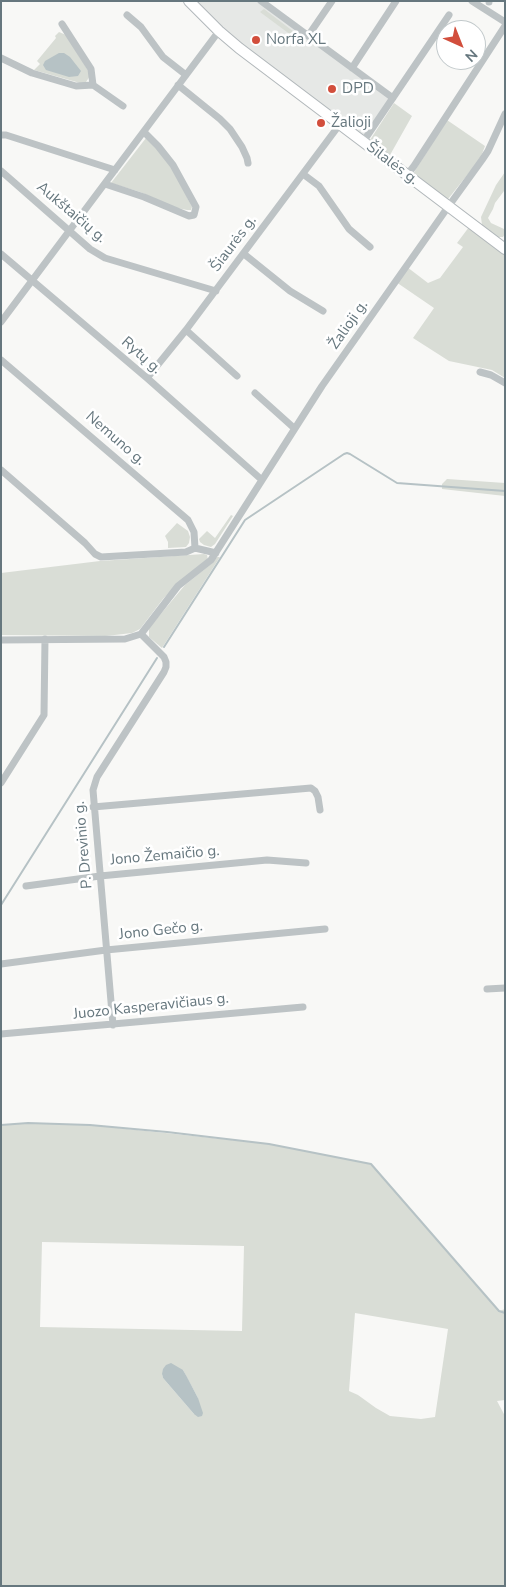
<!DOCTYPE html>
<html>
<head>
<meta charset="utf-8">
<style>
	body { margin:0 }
	#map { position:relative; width:506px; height:1587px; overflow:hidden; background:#f8f8f6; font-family:"Nunito Sans",sans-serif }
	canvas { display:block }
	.frame { position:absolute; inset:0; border:2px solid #66777e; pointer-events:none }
	.north { position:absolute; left:436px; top:20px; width:50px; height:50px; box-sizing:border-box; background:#fff; border:1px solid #c2c9cb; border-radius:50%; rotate:136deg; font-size:14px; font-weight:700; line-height:20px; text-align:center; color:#66777e }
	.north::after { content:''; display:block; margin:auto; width:18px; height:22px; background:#d24e3c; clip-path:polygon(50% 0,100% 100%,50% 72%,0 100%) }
</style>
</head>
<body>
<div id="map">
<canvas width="506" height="1587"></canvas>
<div class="frame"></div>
<div class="north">N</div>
</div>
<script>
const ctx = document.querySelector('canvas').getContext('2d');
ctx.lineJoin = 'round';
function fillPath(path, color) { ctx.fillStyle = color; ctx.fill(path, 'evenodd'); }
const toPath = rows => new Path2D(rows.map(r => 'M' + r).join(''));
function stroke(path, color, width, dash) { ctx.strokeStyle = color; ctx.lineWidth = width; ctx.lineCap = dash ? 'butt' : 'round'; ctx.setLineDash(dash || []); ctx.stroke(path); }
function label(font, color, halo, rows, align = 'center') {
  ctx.font = font + ' "Nunito Sans",sans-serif'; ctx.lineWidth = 5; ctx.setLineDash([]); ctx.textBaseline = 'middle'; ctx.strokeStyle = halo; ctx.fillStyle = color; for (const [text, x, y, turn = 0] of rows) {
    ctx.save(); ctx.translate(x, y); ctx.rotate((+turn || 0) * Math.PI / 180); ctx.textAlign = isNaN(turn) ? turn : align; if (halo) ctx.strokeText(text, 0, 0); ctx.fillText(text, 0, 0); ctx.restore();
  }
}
fillPath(toPath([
	[193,1,258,1,390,99,362,139,237,43]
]), '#e6e8e6');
fillPath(toPath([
	[264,9,294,32,291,35,260,12],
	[59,32,66,35,89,72,90,76,86,82,80,83,34,70,40,64,37,61,56,38,55,36],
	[394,103,412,116,390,155,370,140],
	[447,120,485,146,480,159,448,199,413,174],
	[146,138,161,153,175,173,192,207,191,210,187,210,177,208,140,192,111,183],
	[505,172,504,191,495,203,493,209,488,218,491,223,504,229,505,234,503,237,496,237,482,225,481,217,496,185],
	[469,227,505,253,505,378,492,370,449,361,413,338,434,308,396,282,407,267,428,283,440,278,463,247,457,243],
	[447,479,505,483,505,496,442,489,442,484],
	[231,515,233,516,215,544,211,547,204,545,200,542,199,539,207,531,215,538],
	[177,523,188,531,190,537,189,543,186,547,168,548,168,542,165,536],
	[204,554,207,555,208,560,178,583,163,599,140,629,132,633,106,636,1,635,1,573,100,561],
	[217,557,220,557,162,648,149,637,149,628,185,585,211,564],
	[28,1123,90,1125,269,1144,371,1164,492,1303,499,1311,505,1309,505,1400,497,1401,505,1416,505,1586,1,1586,1,1125],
	[42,1242,244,1246,242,1331,40,1327],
	[355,1313,448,1329,435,1417,421,1419,390,1416,376,1408,358,1395,349,1391],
	[183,1370,198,1398,194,1414,163,1378,162,1374]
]), '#d9ddd6');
fillPath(toPath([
	[59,53,64,53,70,57,81,71,78,76,69,77,46,70,43,65,45,61],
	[171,1363,183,1370,187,1377,198,1398,203,1413,202,1416,198,1417,194,1414,163,1378,162,1374,163,1369,166,1365]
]), '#b6c2c5');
stroke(toPath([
	[164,647,245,520,344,454,347,453,350,454,397,483,505,491],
	[1,905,157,658],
	[1,1125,28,1123,90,1125,167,1132,269,1144,371,1164,492,1303,499,1311,505,1313]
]), '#b6c2c5', 2);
const primary = toPath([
	[189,1,219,31,239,48,505,249]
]);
stroke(primary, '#b1b7ba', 12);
stroke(toPath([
	[261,1,393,98],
	[472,1,505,22],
	[489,2,489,1],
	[127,15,141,27,163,57,186,75],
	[62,24,91,69,93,85],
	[308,36,332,1],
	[1,58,32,73,76,86,93,85,123,106],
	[352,68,396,1],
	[178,85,220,119,230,129,242,147,247,158,248,163],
	[1,135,6,135,115,170],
	[363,142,449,15],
	[1,171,90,249,105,258,216,291],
	[303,174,319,186,349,229,370,247],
	[407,175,414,166,505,26],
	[105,184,144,197,189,216,194,215,196,207,173,165,158,146,144,132],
	[1,254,147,378,262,480],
	[244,254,290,291,323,311],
	[1,322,219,31],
	[186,330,237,376],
	[1,360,188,520,194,532,195,548],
	[480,372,491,375,505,383],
	[147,378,186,330,340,124],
	[255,393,294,428],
	[1,470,85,543,95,554,101,557,186,552,195,548,216,553],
	[1,640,125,639,141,634,178,586,211,560,322,386,448,207,482,160,488,151,505,114],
	[1,783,44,715,45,639],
	[93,807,311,788,315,791,318,797,320,810],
	[26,886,100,876,267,860,306,863],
	[1,964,106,950,325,929],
	[487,989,505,988],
	[113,1025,93,790,97,777,164,672,166,667,166,662,164,657,141,634],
	[1,1034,303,1007]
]), '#bdc3c5', 7);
stroke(primary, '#fff', 10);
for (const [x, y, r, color] of [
	[256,40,5,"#d24e3c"],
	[332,89,5,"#d24e3c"],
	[321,123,5,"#d24e3c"]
]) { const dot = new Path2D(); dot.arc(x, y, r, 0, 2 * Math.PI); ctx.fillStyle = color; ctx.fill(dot); stroke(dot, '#fff', 2); }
label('15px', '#66777e', '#fff', [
	["Norfa XL",266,40],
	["DPD",342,89],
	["Žalioji",331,123]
], 'left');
label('15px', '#66777e', '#fff', [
	["Šilalės g.",392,164,37],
	["Aukštaičių g.",71,213,40],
	["Šiaurės g.",234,244,-53],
	["Žalioji g.",349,325,-55],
	["Rytų g.",141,356,41],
	["Nemuno g.",115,439,41],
	["P. Drevinio g.",84,845,-95],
	["Jono Žemaičio g.",165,856,-5],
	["Jono Gečo g.",161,931,-6],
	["Juozo Kasperavičiaus g.",151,1007,-6]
]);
</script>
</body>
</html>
